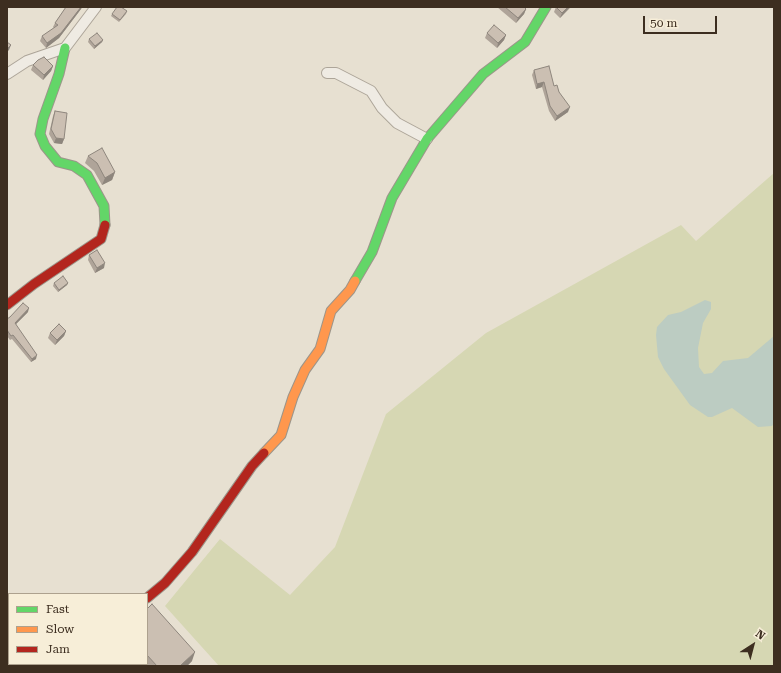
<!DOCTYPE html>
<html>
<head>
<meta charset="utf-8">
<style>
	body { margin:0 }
	#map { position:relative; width:781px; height:673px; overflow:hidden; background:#e7e0d1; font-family:"Roboto Serif",serif }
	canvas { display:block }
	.frame { position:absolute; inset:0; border:8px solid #3d2e20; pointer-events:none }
	.legend { position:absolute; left:8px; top:593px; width:140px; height:72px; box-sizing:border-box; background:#f7eed8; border:1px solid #ada18e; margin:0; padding:5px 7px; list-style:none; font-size:12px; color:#3d2e20 }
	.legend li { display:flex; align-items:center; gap:8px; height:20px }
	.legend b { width:20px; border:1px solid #ada18e }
	.north { position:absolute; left:733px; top:625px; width:40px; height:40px; -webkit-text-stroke:3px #f7eed8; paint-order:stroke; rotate:36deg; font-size:11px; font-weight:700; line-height:16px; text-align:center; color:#3d2e20 }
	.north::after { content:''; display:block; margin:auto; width:14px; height:18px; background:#3d2e20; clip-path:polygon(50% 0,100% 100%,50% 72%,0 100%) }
	.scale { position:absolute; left:643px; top:16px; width:74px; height:18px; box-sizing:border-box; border:2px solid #3d2e20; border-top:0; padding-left:5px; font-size:12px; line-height:14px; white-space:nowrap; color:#3d2e20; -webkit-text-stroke:3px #f7eed8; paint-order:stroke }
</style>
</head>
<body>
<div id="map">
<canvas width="781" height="673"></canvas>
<div class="frame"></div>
<ul class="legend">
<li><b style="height:5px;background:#63d668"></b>Fast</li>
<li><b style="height:5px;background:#ff974d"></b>Slow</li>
<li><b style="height:5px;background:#b3261e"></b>Jam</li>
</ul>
<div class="north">N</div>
<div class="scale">50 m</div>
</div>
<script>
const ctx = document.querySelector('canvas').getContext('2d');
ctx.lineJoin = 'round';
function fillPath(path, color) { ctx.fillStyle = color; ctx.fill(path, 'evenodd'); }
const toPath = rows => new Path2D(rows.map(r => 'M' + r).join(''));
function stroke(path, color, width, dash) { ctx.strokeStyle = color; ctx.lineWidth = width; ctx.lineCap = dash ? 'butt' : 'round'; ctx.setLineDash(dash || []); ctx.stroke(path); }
fillPath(toPath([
	[774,173,774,666,219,666,165,606,220,539,290,595,335,547,386,414,486,333,681,225,696,241]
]), '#d6d7b3');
fillPath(toPath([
	[705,300,711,302,711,309,703,323,698,348,699,367,704,374,712,373,723,361,748,358,774,336,774,423,772,426,758,427,732,408,712,417,708,417,690,405,664,369,658,357,656,335,657,327,668,315,681,312]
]), '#bcccc2');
const street = toPath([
	[327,73,336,73,371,91,382,108,397,123,427,139],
	[7,74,27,61,65,48,96,7],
	[73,666,76,664]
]);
const fast = toPath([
	[65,48,59,74,43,119,40,134,45,146,58,162,74,166,87,175,104,206,105,225],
	[355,281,372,252,392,198,427,139,483,74,525,42,546,7]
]);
const slow = toPath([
	[264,453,281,435,293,397,305,370,320,349,331,311,350,290,355,281]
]);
const jam = toPath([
	[7,305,34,284,101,239,105,225],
	[147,598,165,583,192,552,252,466,264,453]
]);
stroke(street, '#ada599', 12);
stroke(fast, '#9c958a', 11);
stroke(slow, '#9c958a', 11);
stroke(jam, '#9c958a', 11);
stroke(street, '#efebe3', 10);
stroke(fast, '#63d668', 9);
stroke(slow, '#ff974d', 9);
stroke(jam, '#b3261e', 9);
fillPath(toPath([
	[66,7,82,7,81,9,59,38,46,48,40,41,42,36,54,28,53,27,55,23],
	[497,7,524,7,526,9,524,14,516,23],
	[556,7,570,8,560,18,554,12],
	[127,11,126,14,119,22,111,16,112,14],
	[487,33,506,35,504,40,497,48,485,38],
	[89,39,103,40,102,42,94,49,88,42],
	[33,65,53,66,51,71,43,80,31,70],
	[534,70,554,86,559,92,568,112,555,121,549,111,542,87,536,89,532,75],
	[55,111,64,139,62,144,54,143,49,134,53,116],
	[88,156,115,172,112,180,102,185,94,171,85,163],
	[89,255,104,268,95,273,88,260],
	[54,283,68,283,67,285,58,292,53,286],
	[28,312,16,324,36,359,31,362,12,339,10,340,7,336,7,319],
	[66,331,64,336,55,345,48,338,50,333],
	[147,609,192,661,187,666,144,666,142,664,147,664]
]), '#afa499');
fillPath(toPath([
	[81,7,82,7,81,9,59,38,46,48,47,43],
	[568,7,570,7,560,18,562,13],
	[526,9,524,14,516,23,518,18],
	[506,35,504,40,497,48,498,43],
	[103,40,102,42,94,49,95,46],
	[11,45,9,50,7,52,7,49],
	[53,66,51,71,43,80,44,75],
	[544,82,542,87,536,89,537,84],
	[570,107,568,112,555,121,557,116],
	[56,138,64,139,62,144,54,143],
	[115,172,112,180,102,185,105,178],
	[105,263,104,268,95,273,97,268],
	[68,283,67,285,58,292,59,290],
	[29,308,28,312,14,326,15,323],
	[66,331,64,336,55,345,57,340],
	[37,355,36,359,31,362,32,359],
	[195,652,192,661,187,666,180,666]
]), '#8e867d');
const building = toPath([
	[66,7,81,7,61,33,47,43,42,36,58,25,55,23,66,7],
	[117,7,121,7,127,11,120,20,112,14,117,7],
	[505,7,524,7,526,9,518,18,505,7],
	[556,7,568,7,562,13,556,7],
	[494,25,506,35,498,43,487,33,494,25],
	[97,33,103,40,95,46,89,39,97,33],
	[7,42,11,45,7,49,7,42],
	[44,57,53,66,44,75,33,65,38,60,44,57],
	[549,66,554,86,557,85,559,92,570,107,557,116,550,106,544,82,537,84,534,70,549,66],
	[55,111,67,113,64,139,56,138,51,129,55,111],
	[102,148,115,172,105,178,97,163,88,156,102,148],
	[97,250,105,263,97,268,89,255,97,250],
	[63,276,68,283,59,290,54,283,63,276],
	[23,303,29,308,15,323,37,355,32,359,13,335,11,336,7,330,7,319,10,317,23,303],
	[59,324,66,331,57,340,50,333,59,324],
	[152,604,195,652,180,666,157,666,147,655,147,609,152,604]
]);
fillPath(building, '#cbbfb2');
stroke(building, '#8e867d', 1);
</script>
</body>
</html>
